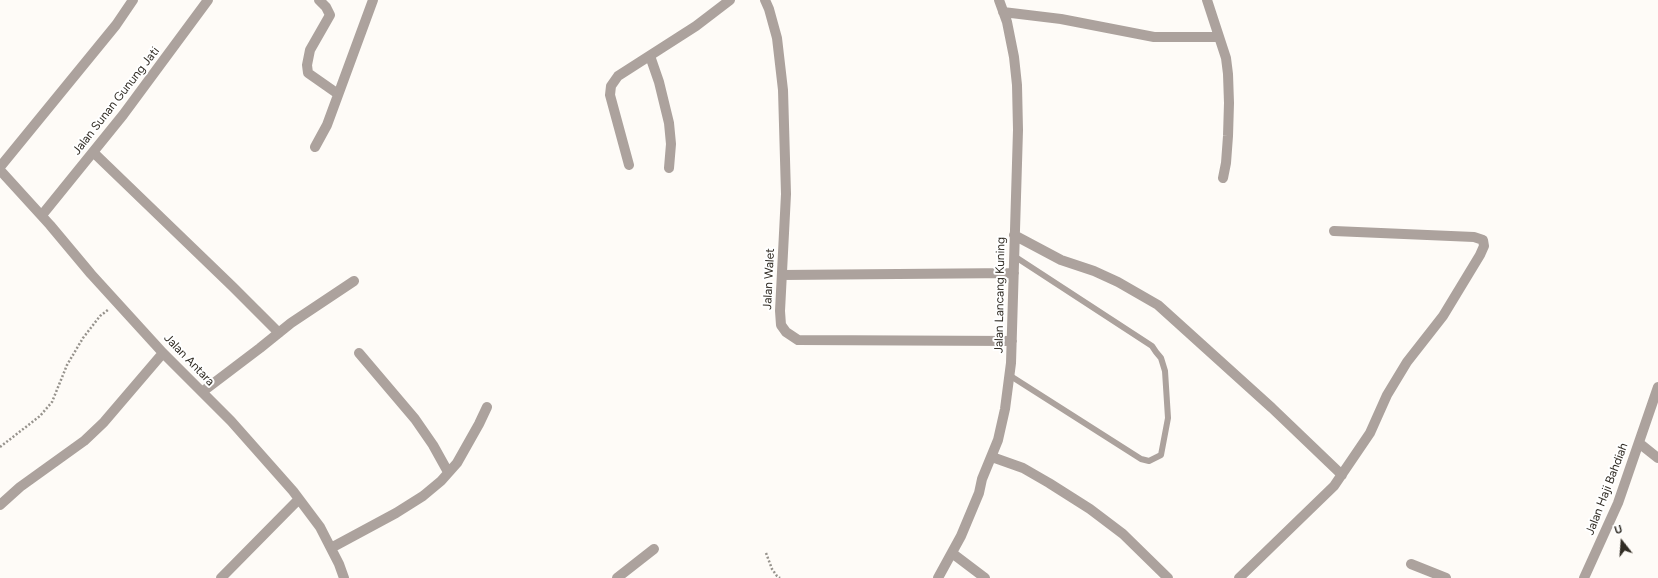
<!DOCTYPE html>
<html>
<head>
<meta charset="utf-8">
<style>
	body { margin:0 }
	#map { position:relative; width:1658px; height:578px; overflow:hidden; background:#fefbf7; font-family:Figtree,sans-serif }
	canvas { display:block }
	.north { position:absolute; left:1602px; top:522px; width:40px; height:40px; -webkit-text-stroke:3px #fff; paint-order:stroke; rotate:343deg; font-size:11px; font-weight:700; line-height:16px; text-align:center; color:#312c24 }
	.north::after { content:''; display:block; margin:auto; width:14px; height:18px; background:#312c24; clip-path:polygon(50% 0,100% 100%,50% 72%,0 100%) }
</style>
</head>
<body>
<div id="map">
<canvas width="1658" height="578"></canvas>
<div class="north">U</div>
</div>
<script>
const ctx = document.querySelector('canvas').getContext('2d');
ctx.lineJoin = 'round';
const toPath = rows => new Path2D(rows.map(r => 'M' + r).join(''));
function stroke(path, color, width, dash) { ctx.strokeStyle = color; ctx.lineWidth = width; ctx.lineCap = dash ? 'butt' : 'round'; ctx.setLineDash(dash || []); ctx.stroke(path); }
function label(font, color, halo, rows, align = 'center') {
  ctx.font = font + ' Figtree,sans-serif'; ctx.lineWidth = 4; ctx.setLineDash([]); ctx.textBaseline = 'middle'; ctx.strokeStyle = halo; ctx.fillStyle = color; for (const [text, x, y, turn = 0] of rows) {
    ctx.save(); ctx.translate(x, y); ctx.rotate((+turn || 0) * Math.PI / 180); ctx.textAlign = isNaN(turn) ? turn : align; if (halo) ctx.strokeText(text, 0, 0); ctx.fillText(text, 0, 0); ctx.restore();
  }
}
stroke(toPath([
	[0,447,40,416,52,402,67,365,83,338,100,316,109,309],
	[766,553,772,569,777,576,780,578]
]), '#97938d', 2.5, [2, 2]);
stroke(toPath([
	[1009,375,1141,459,1149,461,1161,455,1168,418,1165,371,1161,358,1156,352,1152,346,1014,256]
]), '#aca29d', 6);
stroke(toPath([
	[319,0,326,7,330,15,310,50,307,65,308,73,338,94],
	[765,0,769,9,777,38,783,90,786,194,780,311,781,325,786,332,798,340,1012,341],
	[1207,0,1226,58,1228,74,1229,103,1228,136,1226,163,1223,178],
	[1003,12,1061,19,1154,37,1219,37],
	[650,56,659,82,669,123,671,144,669,168],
	[315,147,327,125,373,0],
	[93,152,233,287,279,333],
	[629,165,610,95,611,86,618,76,696,26,730,0],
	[0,167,116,25,133,0],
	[0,170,50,225,91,274,163,353,231,421,293,491,320,527,339,564,344,578],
	[42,215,123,115,208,0],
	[1014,235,1061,260,1094,271,1118,282,1158,305,1272,408,1342,475],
	[782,275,1014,273],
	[359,353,415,419,433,445,448,472],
	[202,392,260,348,291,323,354,281],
	[1639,443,1658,458],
	[992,457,1023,468,1049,483,1090,509,1123,534,1168,578],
	[0,505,20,487,84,441,104,422,163,353],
	[331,548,396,513,423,496,441,481,457,463,479,424,487,407],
	[952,553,985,578],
	[1411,564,1446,578],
	[221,578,299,499],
	[617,578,654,549],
	[938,578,961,536,979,493,982,479,998,440,1005,409,1011,363,1018,130,1017,85,1014,57,1007,22,999,0],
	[1239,578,1334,486,1370,433,1387,395,1407,362,1443,316,1480,255,1484,246,1483,240,1474,237,1334,231],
	[1584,578,1618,503,1658,387]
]), '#aca29d', 10);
label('12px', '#312c24', '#fff', [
	["Jalan Sunan Gunung Jati",116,101,-52],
	["Jalan Walet",769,279,-87],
	["Jalan Lancang Kuning",1000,295,-89],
	["Jalan Antara",189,360,46],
	["Jalan Haji Bahdiah",1607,489,-69]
]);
</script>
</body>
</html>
